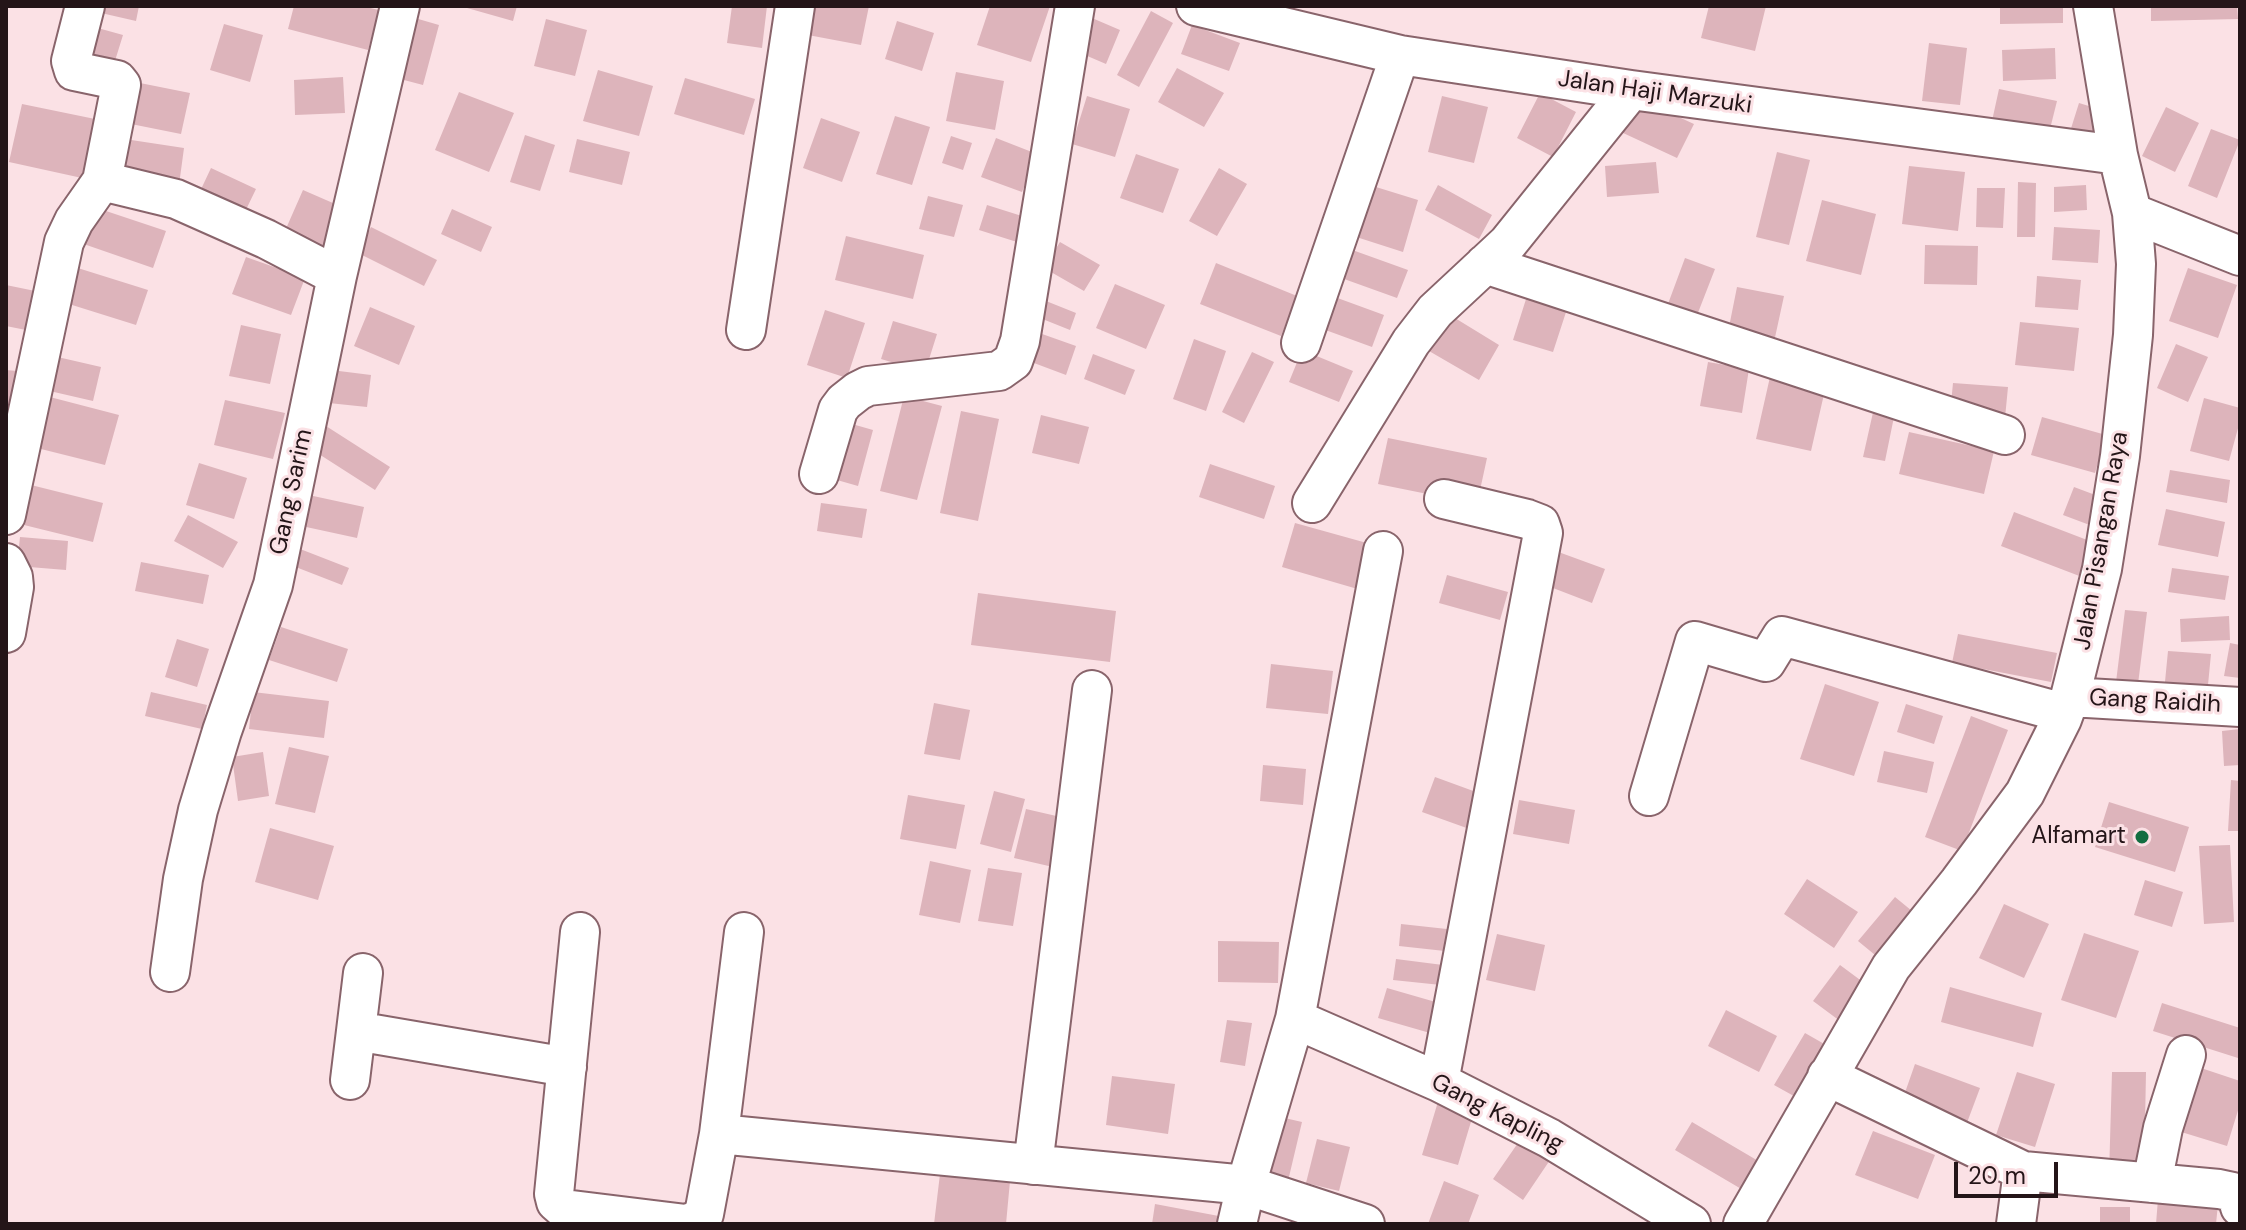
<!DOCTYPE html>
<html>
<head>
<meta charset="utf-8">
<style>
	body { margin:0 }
	#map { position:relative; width:2246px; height:1230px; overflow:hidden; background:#fbe1e5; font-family:"DM Sans",sans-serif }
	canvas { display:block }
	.frame { position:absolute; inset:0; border:8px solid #241518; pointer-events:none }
	.scale { position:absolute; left:1954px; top:1162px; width:104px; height:36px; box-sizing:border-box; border:4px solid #241518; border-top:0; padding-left:10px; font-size:24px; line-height:28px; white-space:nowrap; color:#241518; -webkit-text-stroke:6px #fbe1e5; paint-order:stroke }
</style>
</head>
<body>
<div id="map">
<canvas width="2246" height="1230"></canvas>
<div class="frame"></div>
<div class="scale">20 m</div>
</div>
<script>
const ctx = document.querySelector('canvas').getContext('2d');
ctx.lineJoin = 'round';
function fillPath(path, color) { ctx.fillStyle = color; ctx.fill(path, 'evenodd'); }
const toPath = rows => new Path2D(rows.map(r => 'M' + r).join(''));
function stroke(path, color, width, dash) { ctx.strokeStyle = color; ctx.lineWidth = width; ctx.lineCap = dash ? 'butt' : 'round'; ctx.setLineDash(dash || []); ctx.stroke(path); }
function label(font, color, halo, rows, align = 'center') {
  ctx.font = font + ' "DM Sans",sans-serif'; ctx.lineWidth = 6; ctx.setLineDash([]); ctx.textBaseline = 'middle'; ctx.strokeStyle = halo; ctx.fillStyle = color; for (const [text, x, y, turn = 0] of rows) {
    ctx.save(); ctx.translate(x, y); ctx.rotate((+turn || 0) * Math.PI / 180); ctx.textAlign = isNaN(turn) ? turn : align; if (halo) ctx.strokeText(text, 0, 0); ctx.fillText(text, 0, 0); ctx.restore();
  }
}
fillPath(toPath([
	[89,6,139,6,136,21,88,10],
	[294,6,362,6,379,10,368,50,288,29],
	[460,6,517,6,513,21],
	[732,6,767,6,762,48,727,43],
	[797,6,869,6,861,45,792,32],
	[990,6,1050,6,1031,62,977,45],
	[1709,6,1766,6,1755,51,1701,38],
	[2000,6,2063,6,2063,23,2000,24],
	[2151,6,2237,6,2238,19,2151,21],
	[1151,11,1173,23,1139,87,1117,75],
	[401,14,439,25,423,85,385,75],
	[1092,18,1120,30,1106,64,1078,52],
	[546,19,587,30,575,76,534,66],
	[897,21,934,33,922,71,885,59],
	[224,24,263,35,250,82,210,70],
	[87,25,123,35,114,64,78,54],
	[1192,25,1240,43,1229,71,1181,54],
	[1929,43,1967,48,1960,105,1922,101],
	[2055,48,2056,79,2003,81,2002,50],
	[1177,68,1224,93,1204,127,1158,102],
	[598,70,653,86,639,136,583,121],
	[956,72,1004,81,995,130,946,121],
	[343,77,345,113,295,115,294,80],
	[685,78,755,99,744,135,674,114],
	[135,82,190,93,181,134,126,123],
	[1999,89,2057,101,2049,133,1992,121],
	[459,92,514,113,489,172,435,150],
	[1540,93,1576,112,1553,157,1517,138],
	[1087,96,1130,109,1115,157,1072,144],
	[1442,96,1488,107,1474,163,1428,152],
	[1637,98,1694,124,1677,158,1621,132],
	[2079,103,2105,111,2095,146,2068,138],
	[22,104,95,119,82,178,9,162],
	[2166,107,2199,123,2175,172,2142,156],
	[895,116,930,127,912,185,876,174],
	[821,118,860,132,842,182,803,168],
	[2211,129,2240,140,2217,198,2188,186],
	[525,135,555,145,540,191,510,182],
	[951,136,972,143,963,170,942,163],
	[118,138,184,148,179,185,112,175],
	[996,138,1037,154,1022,192,981,177],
	[577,139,630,152,622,185,569,172],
	[1777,152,1810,160,1789,245,1756,237],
	[1136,154,1179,169,1163,213,1120,198],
	[1656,162,1659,193,1607,197,1605,166],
	[1909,166,1965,172,1958,231,1902,224],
	[211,168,256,189,240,222,195,202],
	[1219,168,1247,184,1217,236,1189,221],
	[2018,182,2036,183,2035,237,2017,237],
	[1363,183,1418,200,1403,252,1347,234],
	[1438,185,1492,215,1479,239,1425,210],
	[2086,185,2087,210,2054,212,2054,187],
	[1977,188,2005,188,2003,228,1976,227],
	[303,190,349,210,327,260,281,240],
	[928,196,963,205,954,237,919,229],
	[1822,200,1876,214,1861,275,1806,261],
	[88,205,166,231,153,268,75,241],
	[987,205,1025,217,1017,242,979,230],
	[452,209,492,227,481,252,441,234],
	[371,227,437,260,424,286,358,253],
	[2054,227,2100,230,2098,263,2052,260],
	[846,236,924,255,913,299,835,280],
	[1060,242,1100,265,1084,291,1044,268],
	[1925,245,1978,246,1977,285,1924,284],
	[1344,247,1408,270,1397,298,1333,275],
	[246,257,305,278,291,315,232,294],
	[1685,258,1715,269,1694,323,1665,312],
	[1216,263,1297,296,1281,336,1200,304],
	[65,264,148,290,136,325,53,299],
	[2188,268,2237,285,2218,338,2169,321],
	[2037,276,2081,280,2078,310,2035,307],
	[1115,284,1165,305,1146,349,1096,328],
	[6,285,40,292,31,331,6,326],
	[1737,287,1784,296,1774,342,1728,332],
	[1332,296,1384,315,1372,347,1320,328],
	[1527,296,1567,309,1553,352,1513,340],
	[1036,297,1076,313,1070,330,1030,314],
	[370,307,415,326,399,365,354,346],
	[825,310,865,323,847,378,807,365],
	[1450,315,1499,345,1479,380,1429,351],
	[893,321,937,334,925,372,881,359],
	[2020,322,2079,328,2074,371,2015,365],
	[241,325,281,334,270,384,229,376],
	[1028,329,1076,346,1066,375,1018,357],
	[1194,339,1226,351,1206,411,1173,399],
	[2176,344,2208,357,2188,402,2157,388],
	[1302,350,1353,371,1339,402,1289,382],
	[1252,352,1274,362,1244,423,1222,412],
	[1093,354,1135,370,1125,395,1084,379],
	[49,355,101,367,93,401,41,389],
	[1708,362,1749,369,1742,413,1700,406],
	[1772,368,1827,381,1811,451,1756,439],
	[323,369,371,375,367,407,319,402],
	[6,370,17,371,9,424,6,424],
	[1953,383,2008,387,2005,418,1950,414],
	[46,396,119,415,105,465,33,447],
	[904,396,942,406,917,500,880,491],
	[2204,398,2240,408,2240,421,2229,461,2190,451],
	[225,400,285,413,273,459,214,445],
	[1874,408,1895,412,1885,461,1863,457],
	[961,411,999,419,978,521,940,513],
	[1041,415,1089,427,1079,464,1032,453],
	[2042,417,2106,435,2095,473,2031,455],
	[838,420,873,430,858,486,823,476],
	[326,426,390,467,375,490,311,449],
	[1909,432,1994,451,1984,494,1899,474],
	[1388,438,1487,458,1477,504,1378,484],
	[199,463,247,478,234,519,186,505],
	[1210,464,1275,486,1264,519,1199,497],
	[2170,470,2230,480,2227,503,2166,492],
	[31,485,103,503,93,542,20,524],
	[2074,487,2106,499,2095,527,2063,515],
	[304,494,364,507,357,538,297,525],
	[821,503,867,509,862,538,817,531],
	[2166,509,2225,522,2218,557,2158,545],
	[2014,512,2095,543,2082,577,2001,546],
	[188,515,238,542,223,568,174,541],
	[1295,523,1374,545,1361,590,1282,567],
	[20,537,68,541,66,570,17,566],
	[295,547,349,568,342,585,288,564],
	[1553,550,1605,569,1592,603,1540,583],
	[141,562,209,575,203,604,135,591],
	[2172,568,2229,576,2225,600,2168,592],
	[1447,575,1508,592,1500,620,1439,603],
	[978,593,1116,611,1110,662,971,645],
	[2125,610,2147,612,2137,692,2115,690],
	[2229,616,2230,640,2181,642,2180,619],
	[281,627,348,649,337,682,269,660],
	[1958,634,2057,653,2051,682,1952,663],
	[177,639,209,649,197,687,165,677],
	[2230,643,2240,645,2240,678,2224,676],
	[2168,651,2211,654,2207,695,2164,692],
	[1271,664,1333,671,1328,714,1266,708],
	[1825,684,1879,702,1854,776,1800,759],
	[151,692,207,705,202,729,145,716],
	[253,692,329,701,324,738,249,729],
	[934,703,970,710,960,760,924,754],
	[1906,704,1943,716,1934,744,1897,732],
	[1971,716,2008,730,1962,851,1925,837],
	[2240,729,2240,765,2224,766,2222,731],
	[289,747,329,756,315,813,275,804],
	[1884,751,1934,762,1927,793,1877,782],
	[263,752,269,796,238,801,232,757],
	[1263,765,1306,769,1303,805,1260,801],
	[1435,777,1487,796,1475,831,1422,812],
	[2231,780,2240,781,2240,831,2228,831],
	[994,791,1025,799,1011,852,980,844],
	[908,795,965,805,956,849,900,839],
	[1519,800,1575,810,1569,844,1513,834],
	[2109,802,2189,827,2175,872,2095,847],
	[1026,809,1065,818,1053,867,1014,858],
	[270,828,334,846,318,900,255,882],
	[2230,845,2234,922,2204,924,2199,846],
	[930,861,971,870,960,923,919,915],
	[988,868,1022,873,1013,926,978,921],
	[1807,879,1858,912,1834,948,1784,914],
	[2145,880,2183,892,2172,927,2134,915],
	[1895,897,1923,920,1886,964,1858,941],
	[2004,904,2049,924,2024,978,1979,958],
	[1401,924,1456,930,1454,952,1399,946],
	[2084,933,2139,951,2116,1018,2061,1000],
	[1497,934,1545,945,1535,991,1486,980],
	[1218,941,1279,942,1278,983,1218,982],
	[1396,959,1443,965,1441,985,1393,980],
	[1840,965,1871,988,1844,1024,1813,1001],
	[1950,987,2042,1013,2033,1047,1941,1022],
	[1387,988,1439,1003,1430,1033,1378,1018],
	[2162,1003,2240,1028,2240,1051,2238,1058,2153,1031],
	[1726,1010,1777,1036,1759,1072,1708,1046],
	[1227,1020,1252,1023,1245,1066,1220,1062],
	[1805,1033,1840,1053,1810,1105,1774,1085],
	[1915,1064,1980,1088,1965,1128,1901,1104],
	[2198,1067,2240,1081,2240,1104,2227,1146,2178,1131],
	[2017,1072,2055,1084,2035,1147,1996,1135],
	[2112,1072,2146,1072,2144,1176,2109,1176],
	[1112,1076,1175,1084,1168,1134,1106,1125],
	[1440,1095,1476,1105,1458,1165,1422,1155],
	[1276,1116,1302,1122,1288,1181,1261,1175],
	[1692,1122,1760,1162,1743,1190,1675,1150],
	[1873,1131,1935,1155,1918,1199,1855,1175],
	[1317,1139,1350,1147,1339,1191,1306,1183],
	[1520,1140,1550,1160,1523,1200,1493,1179],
	[940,1174,1010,1181,1006,1224,934,1224],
	[1444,1181,1479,1195,1468,1224,1428,1224],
	[2158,1199,2218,1204,2216,1224,2156,1224],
	[1155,1204,1224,1217,1222,1224,1152,1224],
	[2100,1207,2130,1207,2130,1224,2100,1224]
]), '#ddb4bb');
const minor = toPath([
	[85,6,71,61,74,71,117,80,121,85,102,181,176,199,266,239,337,276],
	[1196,6,1400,55,1631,90,2118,155],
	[2132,213,2240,256],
	[1485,264,2005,435],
	[746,330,795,6],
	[1301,343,1400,55],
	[819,474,838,410,844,402,858,391,868,386,999,371,1013,361,1020,341,1075,6],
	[1312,503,1411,342,1435,311,1508,243,1631,90],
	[6,515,64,242,74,221,102,181],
	[6,563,13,577,14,587,6,633],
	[2070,697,2240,707],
	[1649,796,1695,641,1766,662,1782,636,2064,713],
	[580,932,554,1194,556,1202,564,1209,686,1224,695,1221,704,1214,719,1134],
	[744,932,719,1134,1246,1185,1365,1224],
	[170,972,183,879,198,810,222,731,273,585,337,276,400,6],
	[1295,1019,1439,1082,1549,1138,1691,1224],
	[356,1031,363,973],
	[1827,1076,2023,1171,2219,1189,2233,1192,2238,1199,2240,1207],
	[350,1080,356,1031,567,1067],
	[1439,1082,1543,533,1540,524,1527,519,1444,499],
	[1033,1165,1092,690],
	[2152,1183,2163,1128,2186,1055],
	[1237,1224,1246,1185,1295,1019,1383,551],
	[1743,1224,1891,967,1959,882,2025,793,2062,719,2070,697,2102,569,2120,456,2133,335,2136,264,2132,213,2118,155,2093,6],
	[2016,1224,2023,1171]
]);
stroke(minor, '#89646b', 42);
stroke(minor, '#fff', 38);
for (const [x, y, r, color] of [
	[2142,837,8,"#136e41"]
]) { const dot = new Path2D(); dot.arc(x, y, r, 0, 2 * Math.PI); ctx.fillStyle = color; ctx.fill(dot); stroke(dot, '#fbe1e5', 3); }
label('24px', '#241518', '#fbe1e5', [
	["Jalan Haji Marzuki",1655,93,8],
	["Gang Sarim",292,492,-78],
	["Jalan Pisangan Raya",2102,541,-80],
	["Gang Raidih",2155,702,3],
	["Gang Kapling",1497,1114,27]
]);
label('24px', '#241518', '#fbe1e5', [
	["Alfamart",2126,837]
], 'right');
</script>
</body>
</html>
